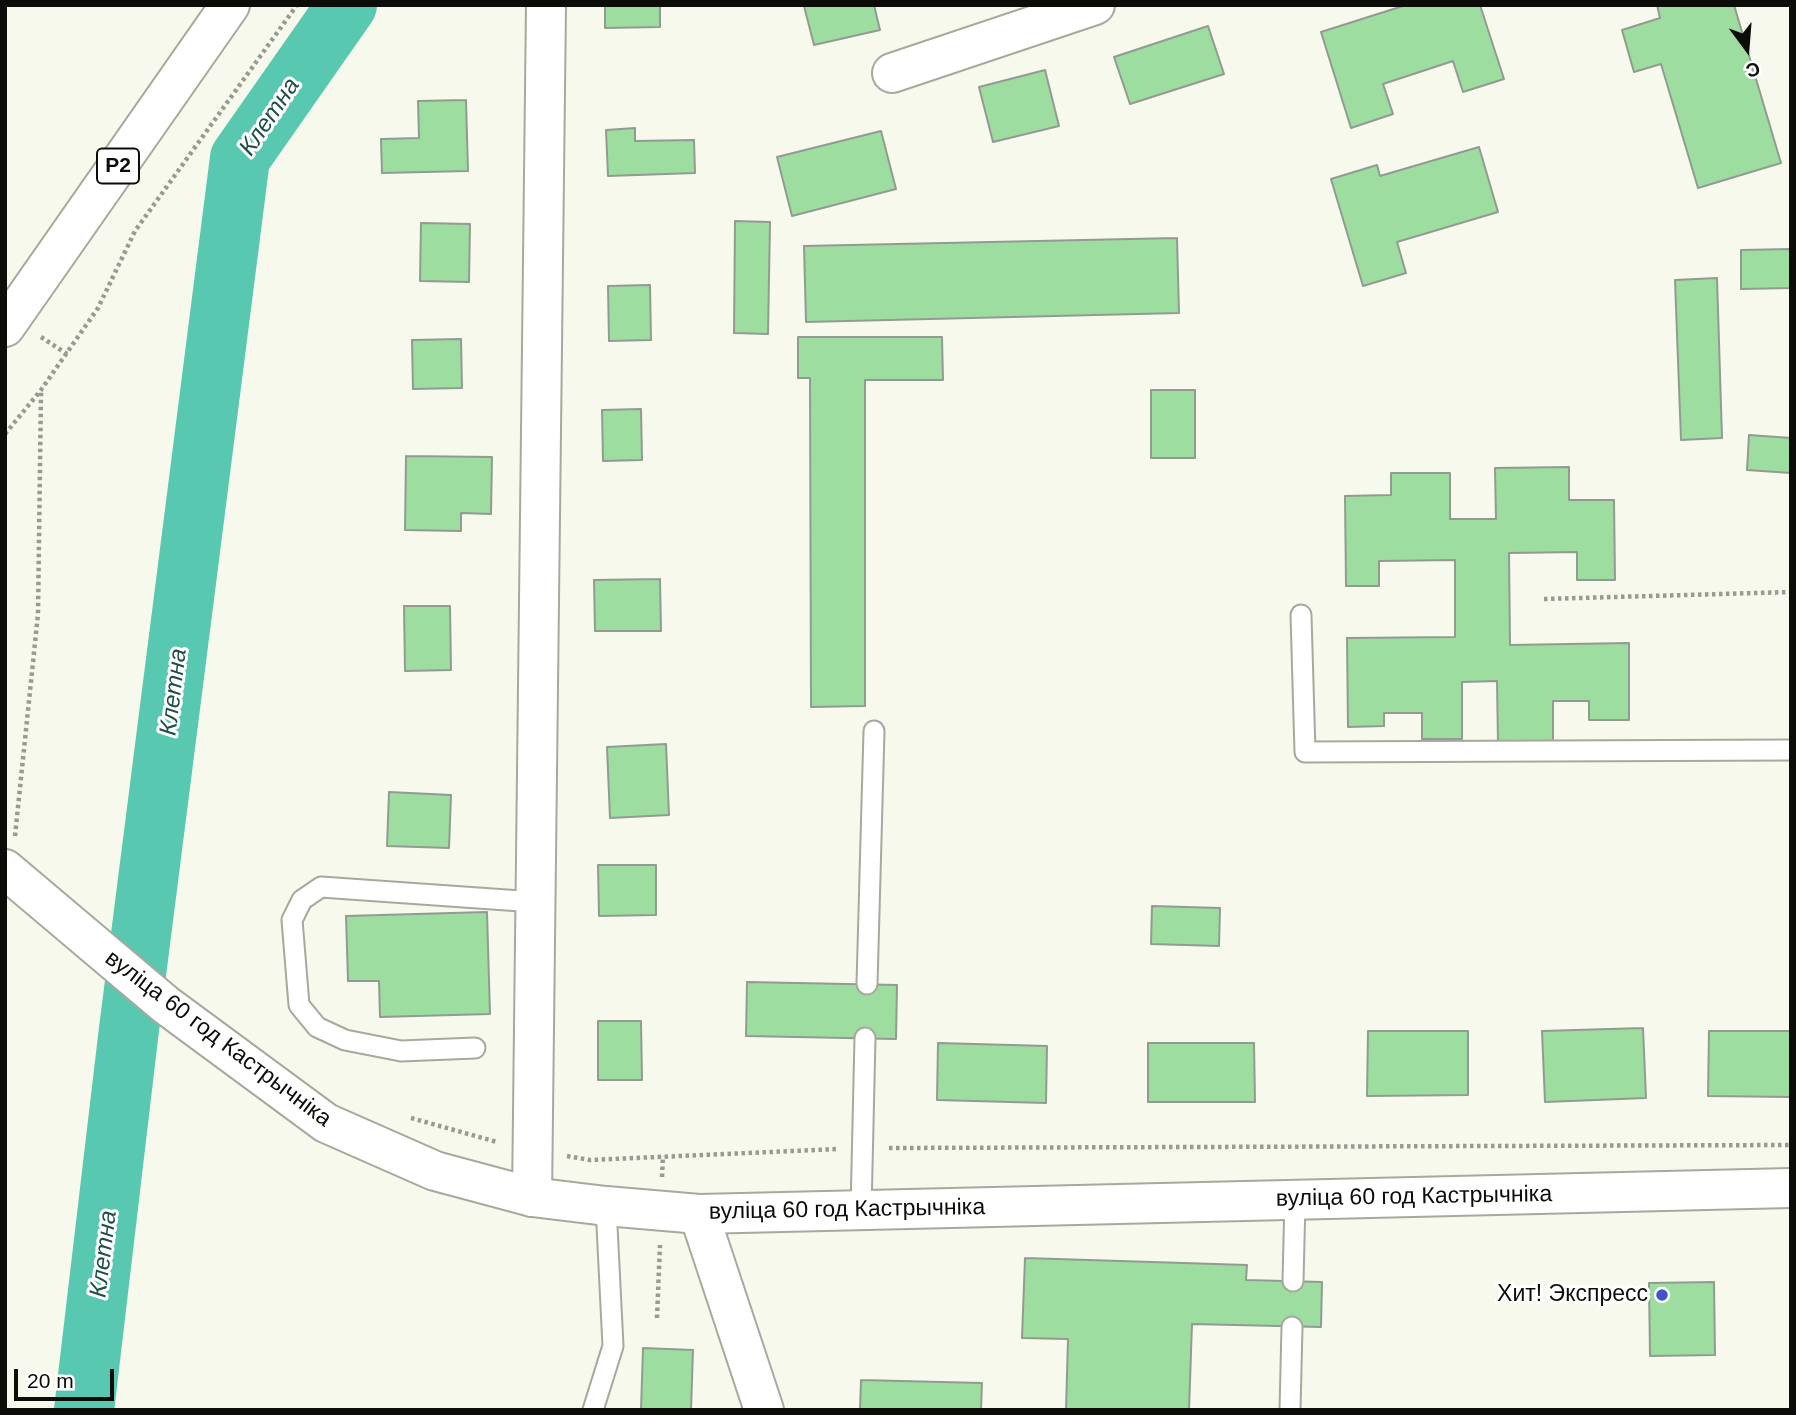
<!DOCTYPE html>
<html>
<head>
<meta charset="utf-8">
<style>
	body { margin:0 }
	#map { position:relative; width:1796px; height:1415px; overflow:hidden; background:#f7f9ed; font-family:Helvetica,sans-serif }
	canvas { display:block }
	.frame { position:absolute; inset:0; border:7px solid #0c0d09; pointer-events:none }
	.north { position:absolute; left:1712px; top:14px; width:70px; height:70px; -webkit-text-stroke:5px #fff; paint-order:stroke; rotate:164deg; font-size:19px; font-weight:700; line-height:28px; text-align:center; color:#0c0d09 }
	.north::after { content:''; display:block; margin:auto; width:24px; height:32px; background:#0c0d09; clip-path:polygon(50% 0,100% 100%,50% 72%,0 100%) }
	.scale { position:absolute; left:14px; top:1369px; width:100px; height:32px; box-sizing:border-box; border:4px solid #0c0d09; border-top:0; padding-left:9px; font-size:21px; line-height:24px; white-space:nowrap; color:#0c0d09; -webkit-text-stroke:5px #fff; paint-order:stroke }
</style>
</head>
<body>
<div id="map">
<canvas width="1796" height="1415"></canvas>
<div class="frame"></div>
<div class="north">С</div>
<div class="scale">20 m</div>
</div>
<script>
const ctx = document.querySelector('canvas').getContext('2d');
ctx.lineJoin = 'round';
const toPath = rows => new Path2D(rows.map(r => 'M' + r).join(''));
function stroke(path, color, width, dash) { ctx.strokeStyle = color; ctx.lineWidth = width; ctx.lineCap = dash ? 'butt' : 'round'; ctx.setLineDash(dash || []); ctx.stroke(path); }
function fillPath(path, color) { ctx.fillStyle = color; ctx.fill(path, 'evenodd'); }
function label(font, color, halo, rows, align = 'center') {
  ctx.font = font + ' Helvetica,sans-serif'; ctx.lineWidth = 6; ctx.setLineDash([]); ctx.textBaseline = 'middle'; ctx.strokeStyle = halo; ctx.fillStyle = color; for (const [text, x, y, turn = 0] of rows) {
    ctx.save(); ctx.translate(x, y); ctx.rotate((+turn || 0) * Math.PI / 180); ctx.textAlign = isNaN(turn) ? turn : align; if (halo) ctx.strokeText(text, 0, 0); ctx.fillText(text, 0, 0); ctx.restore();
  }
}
stroke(toPath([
	[84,1410,129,1029,240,158,347,5]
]), '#58c8b0', 60);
const building = toPath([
	[605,5,660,5,660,27,605,28,605,5],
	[874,5,880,30,814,45,804,6,874,5],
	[1406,5,1480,5,1504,79,1463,92,1453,61,1383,84,1393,114,1351,128,1321,32,1406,5],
	[1657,5,1734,5,1781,163,1698,188,1661,64,1634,72,1622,30,1660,18,1657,5],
	[1208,26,1224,74,1130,104,1114,57,1208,26],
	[1045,70,1059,126,993,142,979,87,1045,70],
	[466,100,468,171,382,173,381,139,419,138,418,101,466,100],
	[635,128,635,141,694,140,695,173,608,176,606,130,635,128],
	[881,131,896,189,792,216,777,157,881,131],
	[1479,147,1498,212,1397,242,1406,273,1363,286,1331,179,1377,165,1380,176,1479,147],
	[735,221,770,222,768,334,734,333,735,221],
	[421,223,470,224,469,282,420,281,421,223],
	[1177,238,1179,313,806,322,804,246,1177,238],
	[1791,249,1791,288,1741,289,1741,250,1791,249],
	[1717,278,1722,438,1681,440,1675,280,1717,278],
	[650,285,651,340,609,341,608,286,650,285],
	[798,337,942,337,943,380,865,380,865,706,811,707,810,378,798,378,798,337],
	[461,339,462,388,413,389,412,340,461,339],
	[1151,390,1195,390,1195,458,1151,458,1151,390],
	[641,409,642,460,603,461,602,410,641,409],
	[1749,435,1791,438,1791,473,1747,470,1749,435],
	[406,456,492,457,491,514,461,513,461,531,405,530,406,456],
	[1569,467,1569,500,1614,500,1615,580,1577,580,1577,552,1509,553,1510,645,1629,643,1629,720,1589,720,1589,701,1553,701,1553,743,1498,744,1497,681,1462,682,1462,739,1422,739,1422,713,1384,713,1384,726,1348,727,1347,638,1455,637,1455,560,1379,561,1379,586,1346,586,1345,496,1391,495,1391,473,1450,473,1450,519,1496,519,1495,468,1569,467],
	[660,579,661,631,595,631,594,580,660,579],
	[404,606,450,606,451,670,405,671,404,606],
	[666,744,669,815,610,818,607,747,666,744],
	[389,792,451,795,449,848,387,846,389,792],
	[598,865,656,865,656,915,599,916,598,865],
	[1152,906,1220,908,1219,946,1151,944,1152,906],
	[487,912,490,1014,380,1017,379,981,348,981,346,916,487,912],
	[747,982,897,985,896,1039,746,1036,747,982],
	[598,1021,641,1021,642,1080,598,1080,598,1021],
	[1643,1028,1646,1098,1545,1102,1542,1031,1643,1028],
	[1368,1031,1468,1031,1468,1095,1367,1096,1368,1031],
	[1709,1031,1791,1031,1791,1097,1708,1096,1709,1031],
	[938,1043,1047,1046,1046,1103,937,1100,938,1043],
	[1148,1043,1254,1043,1255,1102,1148,1102,1148,1043],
	[1025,1258,1247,1265,1246,1280,1322,1282,1321,1327,1192,1324,1189,1410,1066,1410,1068,1339,1022,1338,1025,1258],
	[1714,1282,1715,1355,1650,1356,1649,1283,1714,1282],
	[643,1348,693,1350,691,1410,641,1410,643,1348],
	[861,1380,982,1383,981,1410,860,1410,861,1380]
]);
fillPath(building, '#9ddea0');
stroke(building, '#929b92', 2);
const service = toPath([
	[1301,615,1305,752,1791,750],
	[867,984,874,731],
	[475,1048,401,1051,345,1040,317,1027,299,1005,292,920,302,900,321,887,535,902],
	[861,1210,865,1038],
	[1293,1281,1295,1200],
	[593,1410,613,1346,606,1206],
	[1290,1410,1292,1327]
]);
const minor = toPath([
	[892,73,1095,5],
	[532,1197,546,5],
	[699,1214,764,1410]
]);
const tertiary = toPath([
	[5,869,166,1005,326,1123,435,1171,532,1197,606,1206,699,1214,1791,1188]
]);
const primary = toPath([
	[5,327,230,5]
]);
stroke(service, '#a7a99d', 23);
stroke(minor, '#a7a99d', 42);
stroke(tertiary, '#a7a99d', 42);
stroke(primary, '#a7a99d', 42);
stroke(toPath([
	[41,337,67,354],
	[5,434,41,390,98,308,135,231,297,5],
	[1544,599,1791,592],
	[15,836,38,614,41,391],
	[411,1118,497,1142],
	[889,1148,1791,1145],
	[567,1156,590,1160,838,1149],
	[662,1177,663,1156],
	[657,1318,660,1245]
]), '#999b92', 4.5, [3.5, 3.5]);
stroke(service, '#fff', 19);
stroke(minor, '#fff', 38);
stroke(tertiary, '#fff', 38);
stroke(primary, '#fff', 38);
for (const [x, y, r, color] of [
	[1662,1295,7,"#4253c7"]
]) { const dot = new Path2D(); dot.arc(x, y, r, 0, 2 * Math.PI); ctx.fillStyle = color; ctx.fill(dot); stroke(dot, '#fff', 2.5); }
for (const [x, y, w] of [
	[118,166,42]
]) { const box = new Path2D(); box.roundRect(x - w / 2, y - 17.5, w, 35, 5); ctx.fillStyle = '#fff'; ctx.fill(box); stroke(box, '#0c0d09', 2); }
label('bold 21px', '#0c0d09', null, [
	["Р2",118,166]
]);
label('23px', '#0c0d09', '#fff', [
	["вуліца 60 год Кастрычніка",218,1039,37],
	["вуліца 60 год Кастрычніка",1414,1197,-1],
	["вуліца 60 год Кастрычніка",847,1210,-1]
]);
label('23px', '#0c0d09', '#fff', [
	["Хит! Экспресс",1648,1295]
], 'right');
label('italic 24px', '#205045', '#fff', [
	["Клетна",270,117,-56],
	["Клетна",174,692,-83],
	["Клетна",104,1254,-83]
]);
</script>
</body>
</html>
